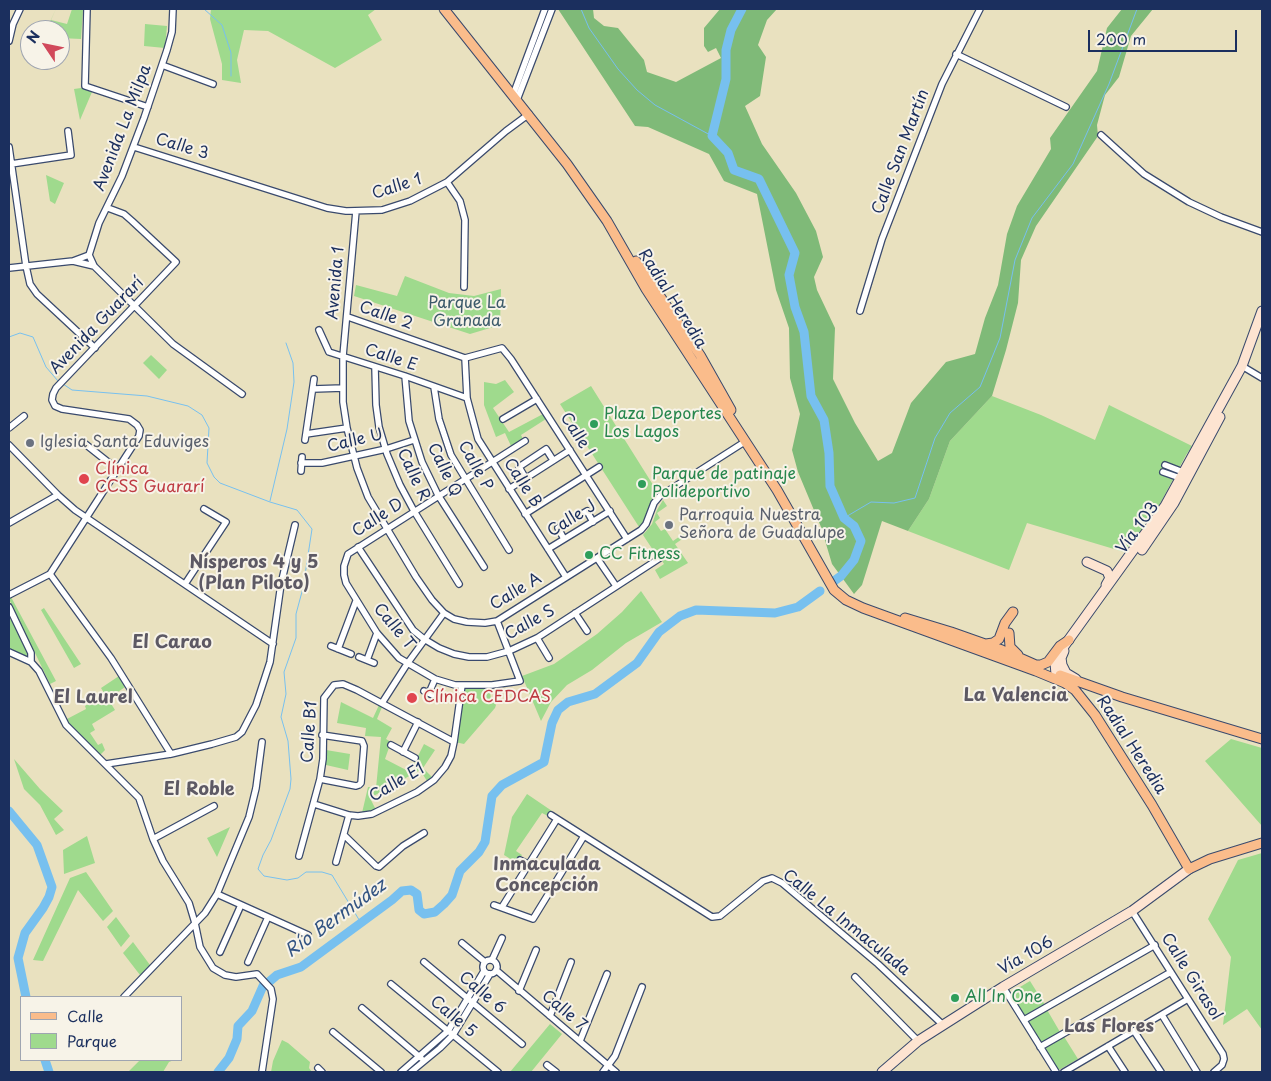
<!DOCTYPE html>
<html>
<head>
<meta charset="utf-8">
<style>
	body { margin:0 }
	#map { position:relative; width:1271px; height:1081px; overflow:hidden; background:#e9e1bf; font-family:"Playpen Sans",sans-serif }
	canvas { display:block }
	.frame { position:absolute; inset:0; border:10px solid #1b2f5e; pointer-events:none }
	.legend { position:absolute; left:20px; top:996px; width:162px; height:65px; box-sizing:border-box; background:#f7f3e8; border:1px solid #9fa5b1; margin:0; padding:6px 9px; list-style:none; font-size:15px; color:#1b2f5e }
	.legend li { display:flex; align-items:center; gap:10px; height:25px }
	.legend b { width:25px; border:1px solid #9fa5b1 }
	.north { position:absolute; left:20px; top:20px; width:50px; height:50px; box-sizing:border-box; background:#f7f3e8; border:1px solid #9fa5b1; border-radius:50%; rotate:304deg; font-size:14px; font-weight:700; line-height:20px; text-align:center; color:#1b2f5e }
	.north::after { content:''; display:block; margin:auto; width:18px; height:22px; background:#d1495b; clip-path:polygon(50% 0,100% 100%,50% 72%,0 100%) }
	.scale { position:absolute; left:1088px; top:30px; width:149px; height:22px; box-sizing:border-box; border:2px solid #1b2f5e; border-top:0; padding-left:6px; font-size:15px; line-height:18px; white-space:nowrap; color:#1b2f5e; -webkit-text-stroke:4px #f7f3e8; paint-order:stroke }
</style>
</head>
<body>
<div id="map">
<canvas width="1271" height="1081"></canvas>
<div class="frame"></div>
<ul class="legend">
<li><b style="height:6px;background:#fabc8b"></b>Calle</li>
<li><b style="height:14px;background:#9fda8d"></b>Parque</li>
</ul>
<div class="north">N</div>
<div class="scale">200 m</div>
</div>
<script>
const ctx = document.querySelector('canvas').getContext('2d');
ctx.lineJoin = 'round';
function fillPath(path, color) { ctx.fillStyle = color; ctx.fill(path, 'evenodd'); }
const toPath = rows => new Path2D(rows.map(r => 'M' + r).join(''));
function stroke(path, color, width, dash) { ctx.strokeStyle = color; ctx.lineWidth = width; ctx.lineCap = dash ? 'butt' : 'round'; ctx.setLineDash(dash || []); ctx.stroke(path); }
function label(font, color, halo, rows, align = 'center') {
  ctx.font = font + ' "Playpen Sans",sans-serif'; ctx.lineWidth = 4; ctx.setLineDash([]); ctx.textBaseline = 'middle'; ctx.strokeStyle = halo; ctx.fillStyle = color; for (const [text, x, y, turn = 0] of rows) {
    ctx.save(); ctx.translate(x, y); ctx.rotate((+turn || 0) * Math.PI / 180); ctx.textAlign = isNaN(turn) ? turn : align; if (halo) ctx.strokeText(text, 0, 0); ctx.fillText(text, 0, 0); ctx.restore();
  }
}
fillPath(toPath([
	[56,9,51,20,67,24,72,9,83,9,81,39,60,38,60,30,46,30],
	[211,9,376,9,368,15,382,40,335,68,268,31,244,30,237,60,241,83,222,80,222,64,210,19],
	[145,24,167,26,165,48,144,46],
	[81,88,92,92,80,120,74,89],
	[46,175,64,183,55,204,50,201],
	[405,276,449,293,474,296,501,289,500,325,470,334,354,296,356,285,397,296],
	[151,355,167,370,159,379,143,363],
	[505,380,514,392,493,408,509,432,543,414,546,419,521,435,523,439,511,446,505,433,496,437,484,405,484,382,496,384],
	[591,386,660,496,641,530,560,404],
	[992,396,1041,415,1095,440,1109,405,1192,446,1186,455,1154,515,1124,552,1027,523,1009,570,908,531,929,499,950,441],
	[663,500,667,506,657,513,660,518,655,522,661,531,665,529,673,541,686,532,688,535,675,544,688,563,660,579,655,570,664,564,657,552,655,553,643,535,652,524,657,510],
	[641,591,662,622,626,643,592,670,567,685,551,702,541,721,522,676,554,664,597,634,622,612],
	[11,597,56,681,50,684,9,599],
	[44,608,81,664,74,668,41,610],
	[11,619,29,653,27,657,9,648,9,621],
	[119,676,125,687,108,699,115,710,92,724,95,730,90,733,98,745,102,743,105,750,100,755,71,726,67,719,86,709,85,706,104,693,101,688],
	[462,685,489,685,491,699,496,705,495,708,464,744,455,742],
	[341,702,373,718,379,705,382,707,377,719,392,728,386,739,391,742,385,759,410,772,424,744,435,750,423,768,432,777,427,781,420,770,370,798,376,810,362,813,368,787,376,788,381,737,365,736,366,728,337,723],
	[1231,739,1262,748,1262,826,1205,761],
	[326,750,350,754,348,770,326,765],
	[14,759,40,789,63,811,54,819,64,830,56,835,40,805,24,789],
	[527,794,552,811,548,816,542,813,516,851,522,855,517,863,504,855,512,817],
	[230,827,217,857,207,838],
	[87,836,95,863,64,874,63,850],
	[1262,853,1262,1030,1247,1009,1223,1025,1231,957,1208,919,1238,860],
	[86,872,113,911,103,921,78,890,43,961,33,960,70,878],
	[116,917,130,936,121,947,107,927],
	[133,942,150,965,140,975,123,953],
	[1030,981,1045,1005,1024,1017,1010,993],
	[1046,1008,1060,1032,1040,1044,1026,1020],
	[550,1024,562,1034,531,1072,510,1072],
	[1063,1035,1078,1059,1057,1071,1043,1047],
	[282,1040,288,1043,310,1062,309,1068,312,1072,271,1072,273,1061],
	[140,1060,174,1060,169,1062,163,1072,128,1072]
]), '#9fda8d');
fillPath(toPath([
	[558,9,593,9,594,18,604,26,618,28,644,60,647,72,676,82,721,58,716,48,708,52,704,46,704,28,720,9,777,9,767,20,758,45,766,57,760,96,745,106,762,144,796,193,816,231,823,257,814,277,817,290,835,328,833,379,855,423,878,461,892,453,911,403,946,362,975,354,985,318,998,285,1007,234,1017,206,1051,149,1050,138,1097,71,1107,28,1122,9,1153,9,1131,36,1119,77,1105,95,1097,125,1098,136,1036,226,1021,260,1018,303,1006,350,992,396,950,441,929,499,908,531,882,521,862,585,854,594,832,564,821,527,798,472,792,450,800,414,790,378,789,328,776,290,757,194,724,181,709,154,648,127,635,126]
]), '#7fba78');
stroke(toPath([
	[204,9,222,25,231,53,231,76],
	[581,9,589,28,618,69,637,90,655,105,712,136],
	[9,337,20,333,33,337,46,367,58,381],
	[63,384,72,390,147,396,188,406,202,415,209,428,207,463,214,477,220,483,270,502,297,510,312,529,303,588,296,614,296,638,284,672,286,694,281,717,288,741,291,779,290,789,271,840,263,855,258,869,264,876,287,880,298,878,306,872,322,872,332,875,361,923],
	[270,501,287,429,294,382,293,363,286,343],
	[844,518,871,502,894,503,915,498,935,438,950,413,980,387,1000,338,1015,260,1032,218,1073,164,1109,84,1137,9]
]), '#77c0ef', 1);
stroke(toPath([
	[742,9,731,30,726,50,726,79,712,136,728,153,734,170,759,179,795,253,789,275,795,307,804,332,811,396,824,420,829,453,830,486,844,518,854,526,861,541,854,560,841,576,834,581],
	[9,811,37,845,52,887,49,897,43,908,25,933,18,958,26,997],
	[45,1060,49,1072],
	[218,1072,229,1058,237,1039,238,1026,252,1011,263,986,270,981,277,975,301,967,392,900,402,891,411,890,417,894,419,910,424,914,435,912,444,904,452,895,460,871,479,852,485,842,492,796,502,785,544,762,552,723,558,710,568,702,595,694,637,663,659,632,680,616,696,610,775,613,798,607,820,591]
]), '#77c0ef', 9);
const street = toPath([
	[87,9,85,86,148,107],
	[9,41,13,24,20,9],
	[956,54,1066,107],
	[162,65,213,84],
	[513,95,545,9],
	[517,100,552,9],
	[1101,135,1144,174,1189,202,1221,217,1262,232],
	[9,147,26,266,30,284,37,294,95,348],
	[134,147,327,208,346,211,382,210,410,201,447,182,506,131,529,114],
	[11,164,71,155,68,131],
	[447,182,460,201,465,220,464,287],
	[356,211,343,356,343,402,347,428,357,468,368,497,416,577,432,600,444,613,454,619,467,622,485,623,497,621,641,530,646,524,654,503,660,496,746,441],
	[89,255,99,223,122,176,144,118,167,50,172,32,173,9],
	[89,255,94,266,173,344,242,394],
	[73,261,94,266],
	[9,268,73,261,89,255],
	[860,311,882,239,942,84,980,9],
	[348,317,465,358,502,348,511,359,627,539],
	[319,330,329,352,405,376,467,398],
	[465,358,467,398,478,439,566,577],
	[1242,366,1262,378],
	[375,367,376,405,379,427,387,454,400,485,414,511,459,584],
	[405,376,409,421,422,462,438,495,484,567],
	[434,387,439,419,451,455,509,550],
	[313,389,343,388],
	[503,419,537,399],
	[9,428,24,416],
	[306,434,347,428],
	[305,440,314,379],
	[84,443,118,470],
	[9,445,58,495,75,510,273,644],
	[301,463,322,463,386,449,414,440],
	[1165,465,1183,472],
	[301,471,302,457],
	[1163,472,1180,478],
	[526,479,519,467,546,449,553,460],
	[509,489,570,450],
	[525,514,599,467],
	[9,523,58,495],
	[564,539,558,528,587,511,593,522],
	[358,547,413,630,424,639,439,648,454,654,469,657,487,657,509,651,537,638,660,558],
	[548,549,610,511],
	[597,558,616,586],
	[50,574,111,658,171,754],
	[185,584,226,522,204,509],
	[9,595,50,574,139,436,140,430,137,425,129,419,62,409,55,406,52,400,53,394,56,388,176,262,132,221,124,214,108,208],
	[9,607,31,653,31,662],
	[575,613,587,631],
	[497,621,520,681,492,685,455,685,435,679,399,658,377,633,346,583,344,575,344,566,348,554,525,441],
	[537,638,549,658],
	[331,646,351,654],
	[338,649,356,601],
	[9,652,31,662,39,671,66,725,139,798,153,839,163,861,189,903,195,923,200,947,213,968,225,975,236,977,257,974,271,989,273,999,262,1072],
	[359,657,374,663],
	[367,660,377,633],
	[424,691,437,697],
	[429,693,435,679],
	[382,703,407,664,444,613],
	[391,745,415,758],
	[403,752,418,722],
	[106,764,171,754,212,744,236,737,242,732,256,705,270,662,281,584,295,525],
	[320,779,356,786,359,785,361,783,364,746,362,741,322,735],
	[314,804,349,815,358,816,372,814,417,792,434,780,445,767,451,756,454,742,462,685],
	[551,815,712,917,720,916,763,881,772,878,782,883,878,964,943,1025],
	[344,835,376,866,379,867,403,846,424,833],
	[153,839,214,806],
	[299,856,320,779,323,759,324,698,334,685,343,684,357,690,454,742],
	[520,860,528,864],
	[336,862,349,815],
	[217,894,308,935],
	[494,905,533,919,584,836],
	[502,907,557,819],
	[1132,911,1223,1054,1224,1059,1222,1065,1214,1072],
	[462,943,485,962],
	[220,952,241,905],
	[492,960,502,938],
	'483 967a7 7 0 1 1 14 0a7 7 0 1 1-14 0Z',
	[248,962,268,917],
	[424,962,522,1044],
	[496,970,616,1072],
	[855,977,918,1041],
	[391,984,498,1072],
	[1003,987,1056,1072],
	[519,991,536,950],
	[124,997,205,913,217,894,249,817,256,788,262,742],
	[362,1008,421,1058],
	[1162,1015,1197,1072],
	[550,1016,571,962],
	[1024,1020,1155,945],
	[1134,1031,1161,1072],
	[333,1032,381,1072],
	[580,1041,607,974],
	[1108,1046,1125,1072],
	[1040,1047,1171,972],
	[547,1065,556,1072],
	[318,1068,322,1072],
	[401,1072,448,1031,484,971],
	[411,1072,440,1048,453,1035,490,974],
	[603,1072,615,1056,642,987],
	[1064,1072,1188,999]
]);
const secondary = toPath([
	[1142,550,1174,503,1220,417],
	[1087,562,1107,571,1110,578,1106,585],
	[1064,651,1061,658,1062,665,1066,673,1076,679],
	[1064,682,1056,674,1055,663,1057,656,1165,506,1242,366,1262,311],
	[882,1072,918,1041,1003,987,1132,911,1189,869]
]);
const primary = toPath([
	[444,9,567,164,607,221,646,289,777,490,834,590,846,600,863,608,1036,671,1065,683,1075,690,1095,715,1152,805,1189,869,1210,859,1262,843],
	[636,261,700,355,731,410],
	[905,618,951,632,1002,650,1036,665],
	[1009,633,1010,647,1018,655],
	[986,644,993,643,999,639,1005,623,1013,612],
	[1035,665,1041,665,1048,662,1060,646,1069,640],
	[1060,675,1122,697,1262,739]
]);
stroke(street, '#3a4a6d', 8);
stroke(secondary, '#3a4a6d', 11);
stroke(primary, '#3a4a6d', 11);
stroke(street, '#fff', 5.5);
stroke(secondary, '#fde4d1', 9);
stroke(primary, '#fabc8b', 9);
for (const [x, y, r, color] of [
	[594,424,5,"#2e9e5b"],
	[30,443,5,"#6b7280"],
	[84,479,6,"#e0444e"],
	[642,484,5,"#2e9e5b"],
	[669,525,5,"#6b7280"],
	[589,555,5,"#2e9e5b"],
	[412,698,6,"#e0444e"],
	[955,998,5,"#2e9e5b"]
]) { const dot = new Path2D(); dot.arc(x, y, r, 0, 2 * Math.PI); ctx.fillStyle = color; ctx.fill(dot); stroke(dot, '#f7f3e8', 2); }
label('16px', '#1b2f5e', '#f7f3e8', [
	["Avenida La Milpa",123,128,-69],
	["Calle 3",182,147,17],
	["Calle San Martín",901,152,-69],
	["Calle 1",397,187,-18],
	["Avenida 1",336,283,-85],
	["Radial Heredia",672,299,58],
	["Calle 2",386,316,19],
	["Avenida Guararí",97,326,-46],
	["Calle E",391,358,18],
	["Calle I",577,435,57],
	["Calle U",355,441,-13],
	["Calle P",475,466,61],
	["Calle Q",444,470,64],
	["Calle R",413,475,65],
	["Calle B",522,483,57],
	["Calle D",378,518,-33],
	["Calle J",572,519,-32],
	["Vía 103",1138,528,-54],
	["Calle A",516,592,-31],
	["Calle S",530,623,-29],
	["Calle T",394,627,50],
	["Calle B1",310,732,-86],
	["Radial Heredia",1131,745,57],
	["Calle E1",397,783,-30],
	["Calle La Inmaculada",846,923,39],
	["Vía 106",1026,956,-30],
	["Calle Girasol",1191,977,58],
	["Calle 6",482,993,40],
	["Calle 7",564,1011,40],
	["Calle 5",453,1017,40]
]);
label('16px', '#3c5a6a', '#f7f3e8', [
	["Parque La",467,304],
	["Granada",467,322]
]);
label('16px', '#27864d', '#f7f3e8', [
	["Plaza Deportes",604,415],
	["Los Lagos",604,433],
	["Parque de patinaje",652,475],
	["Polideportivo",652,493],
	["CC Fitness",599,555],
	["All In One",965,998]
], 'left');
label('16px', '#5b616d', '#f7f3e8', [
	["Iglesia Santa Eduviges",40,443],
	["Parroquia Nuestra",679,516],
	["Señora de Guadalupe",679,534]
], 'left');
label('16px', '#be3a42', '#f7f3e8', [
	["Clínica",95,470],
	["CCSS Guararí",95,488],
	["Clínica CEDCAS",423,698]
], 'left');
label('bold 18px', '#5d5964', '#f7f3e8', [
	["Nísperos 4 y 5",254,563],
	["(Plan Piloto)",254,584],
	["El Carao",172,643],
	["La Valencia",1016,696],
	["El Laurel",93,698],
	["El Roble",199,790],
	["Inmaculada",547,865],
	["Concepción",547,886],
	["Las Flores",1109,1027]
]);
label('italic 18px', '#325382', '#f7f3e8', [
	["Río Bermúdez",336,919,-36]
]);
</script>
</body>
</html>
